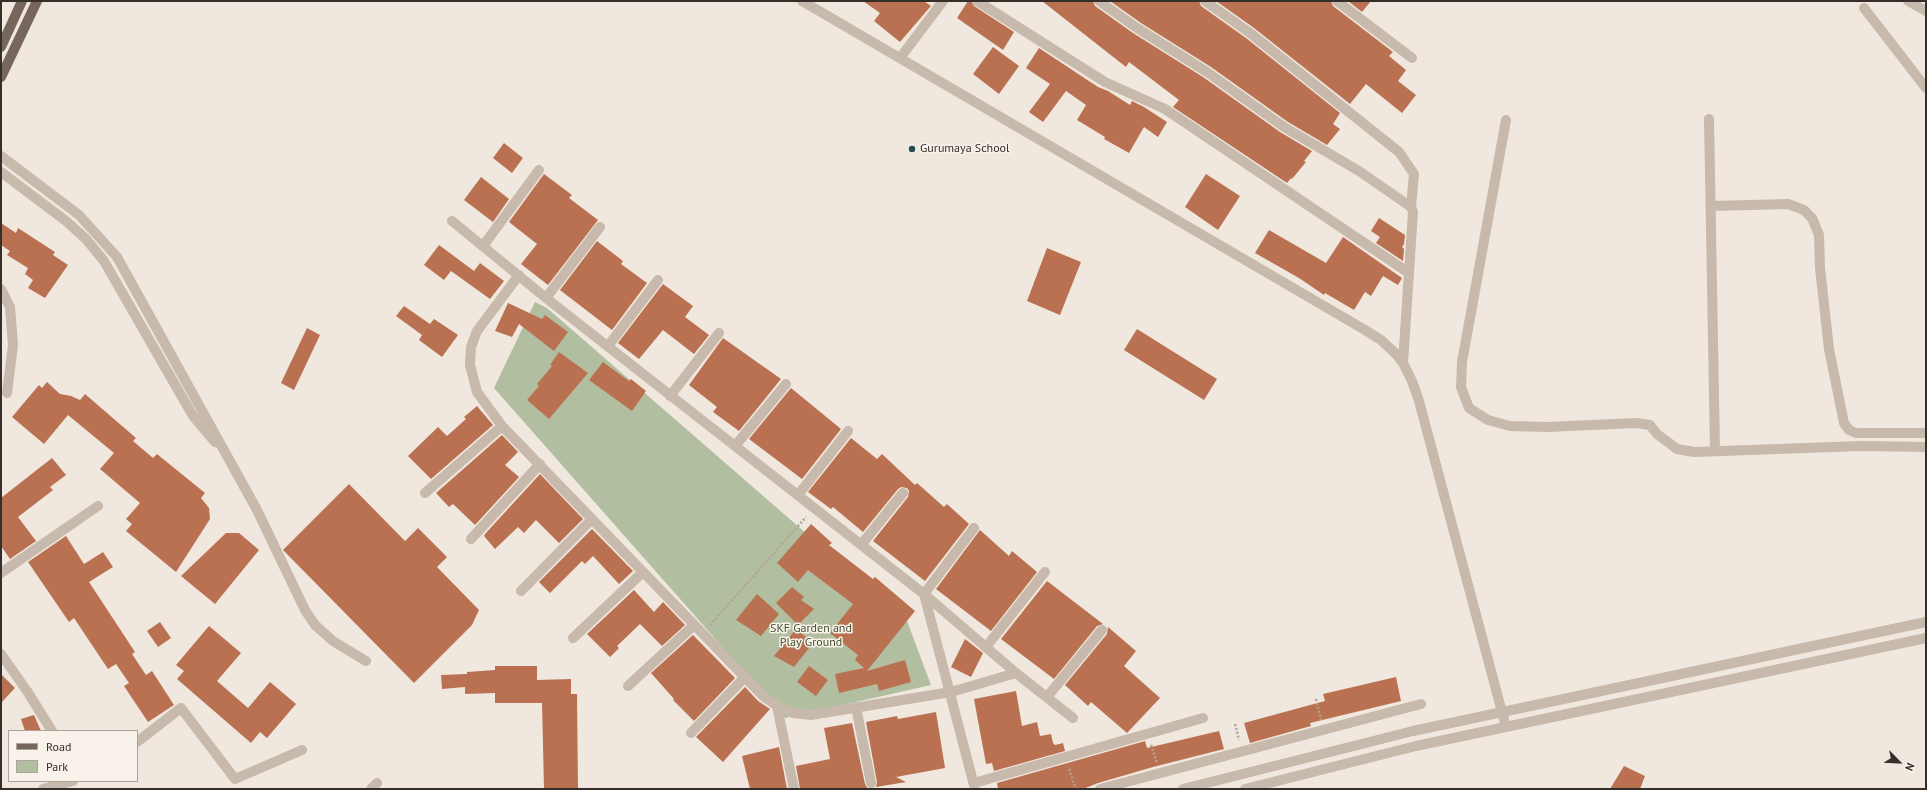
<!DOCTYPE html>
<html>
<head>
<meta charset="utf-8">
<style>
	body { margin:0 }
	#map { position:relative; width:1927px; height:790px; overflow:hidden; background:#f0e8de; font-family:"PT Sans",sans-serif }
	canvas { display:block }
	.frame { position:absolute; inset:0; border:2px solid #352e29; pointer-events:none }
	.legend { position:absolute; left:8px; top:730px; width:130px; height:52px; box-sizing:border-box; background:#f8f2ea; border:1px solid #aaa49d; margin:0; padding:5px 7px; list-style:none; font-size:12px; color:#352e29 }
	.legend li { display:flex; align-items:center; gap:8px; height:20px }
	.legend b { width:20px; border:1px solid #aaa49d }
	.north { position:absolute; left:1879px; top:742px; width:40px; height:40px; -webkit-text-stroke:3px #f8f2ea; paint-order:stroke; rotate:114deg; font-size:11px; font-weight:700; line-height:16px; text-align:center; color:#352e29 }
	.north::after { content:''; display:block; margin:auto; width:14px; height:18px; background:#352e29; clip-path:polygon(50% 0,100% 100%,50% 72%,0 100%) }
</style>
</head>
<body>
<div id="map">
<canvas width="1927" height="790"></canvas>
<div class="frame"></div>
<ul class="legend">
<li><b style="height:5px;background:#76665c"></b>Road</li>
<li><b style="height:11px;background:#b1be9f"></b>Park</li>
</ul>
<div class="north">N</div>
</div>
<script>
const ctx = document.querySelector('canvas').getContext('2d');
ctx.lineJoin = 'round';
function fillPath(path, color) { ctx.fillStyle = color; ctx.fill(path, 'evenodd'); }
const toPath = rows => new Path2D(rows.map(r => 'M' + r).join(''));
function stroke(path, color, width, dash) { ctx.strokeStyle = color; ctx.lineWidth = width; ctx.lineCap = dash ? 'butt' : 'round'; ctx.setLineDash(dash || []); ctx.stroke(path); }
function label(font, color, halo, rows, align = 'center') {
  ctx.font = font + ' "PT Sans",sans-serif'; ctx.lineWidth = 3; ctx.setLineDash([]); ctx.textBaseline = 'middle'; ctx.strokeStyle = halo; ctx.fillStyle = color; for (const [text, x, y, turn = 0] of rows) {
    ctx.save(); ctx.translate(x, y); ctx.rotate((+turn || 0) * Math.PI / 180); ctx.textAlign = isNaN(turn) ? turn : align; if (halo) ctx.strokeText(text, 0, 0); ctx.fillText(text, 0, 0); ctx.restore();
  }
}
fillPath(toPath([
	[535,302,547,308,907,621,931,685,785,718,494,388]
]), '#b1be9f');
fillPath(toPath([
	[863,1,924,1,931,6,900,42,874,21,880,13],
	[968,1,971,1,974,6,1014,32,1003,50,957,18],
	[1042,1,1093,1,1095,6,1133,33,1203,77,1280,132,1312,151,1304,161,1306,162,1292,179,1291,178,1287,183,1173,107,1179,100,1129,62,1126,67],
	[1110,1,1199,1,1201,6,1246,38,1340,113,1333,124,1340,129,1327,145,1288,122,1211,67,1141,23],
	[1216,1,1331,1,1333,6,1393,52,1389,56,1406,70,1398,81,1416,95,1402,113,1366,84,1350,104,1254,28],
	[1348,1,1371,1,1362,12],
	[993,47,1019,66,999,94,973,74],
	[1039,48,1098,87,1108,91,1130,105,1132,101,1144,107,1167,122,1158,137,1144,127,1129,153,1104,139,1105,137,1077,120,1086,105,1066,91,1043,122,1029,112,1050,84,1026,68],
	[504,143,523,158,512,173,493,158],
	[544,174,572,195,569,198,598,220,548,285,521,264,537,244,509,222],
	[1206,174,1240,196,1218,230,1185,207],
	[481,177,509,199,493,222,464,200],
	[1379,218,1405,235,1404,244,1402,247,1404,249,1403,261,1376,243,1380,237,1371,231],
	[1,223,16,233,18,228,55,252,53,255,68,265,45,298,28,288,33,280,25,274,28,268,7,255,10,251,1,245],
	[1269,230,1326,263,1343,237,1402,278,1398,285,1383,276,1371,296,1365,292,1354,310,1325,293,1324,295,1299,278,1255,253],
	[597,241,623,261,621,264,647,283,612,330,560,290],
	[439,245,474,271,480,263,504,281,490,299,451,271,444,280,424,265],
	[1047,248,1081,262,1060,315,1027,301],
	[663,284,693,306,685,317,709,335,694,354,663,330,639,359,618,343],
	[508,303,542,319,545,315,568,332,554,351,519,324,512,337,495,331],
	[404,306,430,324,434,319,458,335,442,357,419,340,422,335,396,316],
	[307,328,320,335,294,390,281,383],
	[1137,329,1217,379,1204,400,1124,350],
	[723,338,781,379,739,431,713,412,717,407,689,385],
	[559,352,588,373,549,419,527,400,539,386,537,384,552,366,550,365],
	[603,362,629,381,631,379,646,391,632,411,589,380],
	[47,382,60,394,71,396,80,400,85,394,136,438,133,441,153,458,157,454,205,493,201,498,209,508,210,519,176,572,126,531,132,524,126,519,140,503,100,469,114,453,68,415,44,444,12,417,39,385,42,388],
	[791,388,841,429,802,479,749,439],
	[477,406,493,425,431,479,408,456,438,427,447,436,466,419,464,417],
	[502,435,518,452,505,465,519,477,475,525,453,504,449,507,436,493],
	[851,438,877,459,882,454,915,485,917,483,944,507,947,504,969,524,925,581,873,541,908,497,909,491,907,488,901,487,898,489,863,532,833,507,831,509,808,492],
	[52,458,66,475,50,487,53,490,18,517,36,541,10,559,1,546,1,498],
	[540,474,583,519,559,543,536,520,524,533,518,527,495,549,484,536,485,534],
	[349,484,405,541,418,528,447,557,437,567,479,610,472,625,414,683,283,550],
	[811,524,832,543,829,545,873,579,875,577,915,611,867,671,905,660,911,682,879,691,877,684,839,693,835,674,864,668,855,660,858,655,830,633,853,604,808,570,798,582,777,563],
	[592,529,633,571,619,584,593,556,585,564,582,561,550,593,539,582],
	[980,530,1009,556,1012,551,1037,572,991,631,936,589],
	[226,533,239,533,259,550,215,604,181,576],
	[66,536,84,564,103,552,113,567,89,582,135,652,132,654,146,675,152,671,174,705,148,722,124,686,129,683,116,664,108,669,74,618,69,622,28,562],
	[1047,581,1103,624,1097,626,1054,679,1001,639],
	[792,587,804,597,801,600,814,609,798,625,776,603],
	[634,590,654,612,663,602,685,625,662,646,640,624,617,646,619,648,610,657,587,634],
	[757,594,779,614,761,636,736,620],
	[160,622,171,638,158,647,147,631],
	[209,626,241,653,217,681,248,708,270,682,296,704,267,738,260,732,251,743,177,679,184,671,176,665],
	[1108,627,1136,651,1124,666,1160,698,1127,733,1091,702,1088,706,1065,685,1107,634],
	[796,629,813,643,794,667,774,656],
	[693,635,735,678,694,721,673,700,674,699,651,673],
	[965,639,983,653,971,677,951,667],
	[495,666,537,666,537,680,571,679,571,694,577,694,578,789,544,789,542,703,495,703,495,693,465,694,465,687,442,689,441,675,467,674,467,672,495,670],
	[809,666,828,680,816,696,797,682],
	[1,674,15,688,1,703],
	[1396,677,1401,701,1310,723,1311,726,1250,743,1244,723,1325,701,1323,694],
	[745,687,758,701,770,709,723,762,696,737],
	[1016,691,1022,726,1037,722,1040,736,1051,734,1053,743,1055,745,1063,743,1065,751,994,771,992,763,986,764,974,699],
	[936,712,945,768,896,777,906,782,876,787,877,782,866,722,897,716,898,719],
	[34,715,41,731,25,731,21,719],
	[852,723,865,784,868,789,800,789,796,766,830,759,824,728],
	[1219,731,1224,749,1153,767,1098,783,1083,789,998,789,997,783,1145,741,1147,748],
	[779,747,787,789,750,789,742,756],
	[1624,766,1645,776,1640,789,1610,789]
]), '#ba7151');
stroke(toPath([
	[710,625,806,517],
	[1316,699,1321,720],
	[1235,724,1239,740],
	[1151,745,1157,763],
	[1069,769,1076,789]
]), '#b3a395', 2.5, [2, 2]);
stroke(toPath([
	[802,1,1365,330,1381,340,1395,353,1403,363,1412,381,1419,401,1506,727],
	[977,1,1105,82,1165,109,1409,273],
	[1099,1,1137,28,1207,72,1284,127,1359,171,1411,207,1413,212,1403,363],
	[1205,1,1250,33,1399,152,1414,174,1411,207],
	[1337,1,1412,58],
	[1908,1,1926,11],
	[1864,8,1926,88],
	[900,58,943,1],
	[1709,119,1715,451],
	[1506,120,1462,362,1461,387,1469,408,1488,420,1510,426,1548,427,1636,423,1650,425,1657,434,1677,449,1694,452,1861,446,1926,447],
	[1,156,79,215,117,257,257,510,305,610,315,625,333,641,366,661],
	[1,172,66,221,86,239,104,261,193,416,215,442],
	[1711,206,1788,204,1804,210,1812,218,1819,235,1820,268,1829,349,1844,423,1849,430,1856,433,1926,433],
	[452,221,546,298,924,594,1016,673,1073,718],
	[483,246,539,170],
	[519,275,477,331,471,347,470,365,477,392,502,426,763,696,777,706,793,713,811,715,951,692,1016,673],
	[1,289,10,307,13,345,7,393],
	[546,298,600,227],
	[608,346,658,280],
	[670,396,719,333],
	[735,446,786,384],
	[425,493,502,426],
	[798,495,848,431],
	[974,528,924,594,975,789],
	[471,539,540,464],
	[861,545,903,493],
	[1,573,98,506],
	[521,591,592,519],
	[573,638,643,572],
	[986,647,1045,572],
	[1,654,27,691,52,731],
	[628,686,694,625],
	[1047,697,1102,630],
	[777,706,794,789],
	[856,707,871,783],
	[691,733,745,677],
	[137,742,181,708,235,779,302,750],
	[974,783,1203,718],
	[43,789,73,781],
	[371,789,377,783],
	[1100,789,1421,704],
	[1183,789,1413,731,1926,622],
	[1245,789,1416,746,1926,638]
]), '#c7b9ab', 10);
stroke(toPath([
	[1,47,22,1],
	[1,77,37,1]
]), '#76665c', 10);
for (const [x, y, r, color] of [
	[912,149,4,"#234d53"]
]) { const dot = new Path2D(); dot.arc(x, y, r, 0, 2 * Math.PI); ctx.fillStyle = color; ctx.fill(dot); stroke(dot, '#f8f2ea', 1.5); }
label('12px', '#352e29', '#f8f2ea', [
	["Gurumaya School",920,149]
], 'left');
label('12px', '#43512f', '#f8f2ea', [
	["SKF Garden and",811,629],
	["Play Ground",811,643]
]);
</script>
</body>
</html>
